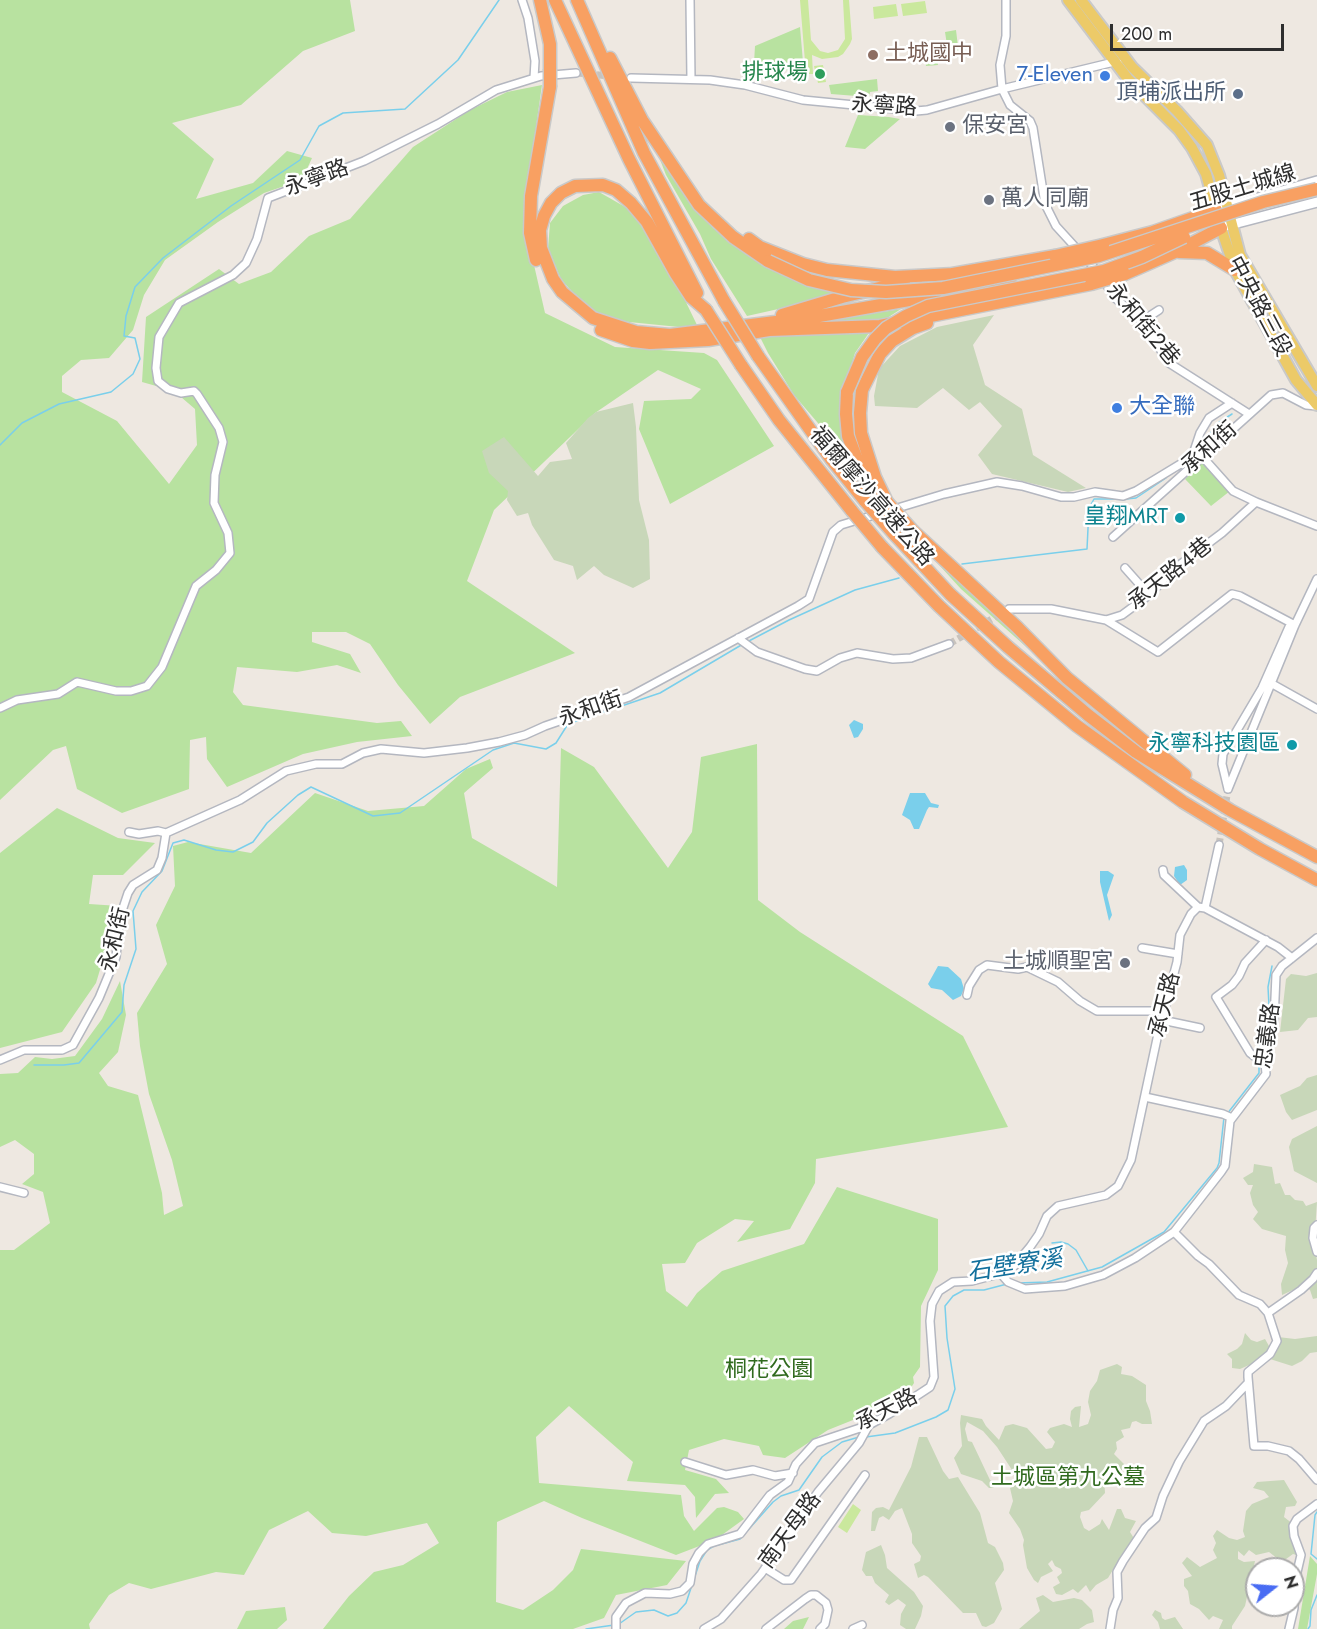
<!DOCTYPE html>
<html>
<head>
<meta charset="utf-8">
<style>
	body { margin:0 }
	#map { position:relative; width:1317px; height:1629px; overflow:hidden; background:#eee8e1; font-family:Jost,sans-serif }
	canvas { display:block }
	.north { position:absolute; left:1245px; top:1557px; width:60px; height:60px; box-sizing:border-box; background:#fff; border:2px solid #ababab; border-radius:50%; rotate:73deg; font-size:16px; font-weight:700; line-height:24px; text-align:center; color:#2e2e2e }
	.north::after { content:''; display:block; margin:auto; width:21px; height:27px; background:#496cf3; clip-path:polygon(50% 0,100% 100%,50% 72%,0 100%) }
	.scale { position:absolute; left:1110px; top:24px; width:174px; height:27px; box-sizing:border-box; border:3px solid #2e2e2e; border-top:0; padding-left:8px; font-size:18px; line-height:21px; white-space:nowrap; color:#2e2e2e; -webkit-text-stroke:4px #fff; paint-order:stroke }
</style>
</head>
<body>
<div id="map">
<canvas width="1317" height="1629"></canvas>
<div class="north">N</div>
<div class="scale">200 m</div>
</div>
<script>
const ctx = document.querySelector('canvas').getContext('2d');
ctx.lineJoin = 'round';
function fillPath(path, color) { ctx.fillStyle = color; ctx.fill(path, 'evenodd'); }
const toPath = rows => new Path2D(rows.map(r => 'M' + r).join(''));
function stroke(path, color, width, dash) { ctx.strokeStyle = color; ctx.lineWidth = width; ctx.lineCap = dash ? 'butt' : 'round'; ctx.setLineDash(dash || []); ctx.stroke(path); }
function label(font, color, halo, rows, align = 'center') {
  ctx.font = font + ' Jost,"Noto Sans TC",sans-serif'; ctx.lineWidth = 5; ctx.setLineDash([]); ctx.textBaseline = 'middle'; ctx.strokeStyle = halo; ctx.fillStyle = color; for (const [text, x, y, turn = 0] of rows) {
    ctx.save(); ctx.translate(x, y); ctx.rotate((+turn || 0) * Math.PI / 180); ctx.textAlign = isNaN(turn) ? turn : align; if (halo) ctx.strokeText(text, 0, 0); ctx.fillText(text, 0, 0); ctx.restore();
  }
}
fillPath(toPath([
	[0,0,350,0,355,31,303,51,241,105,172,123,214,159,196,199,253,183,287,151,312,158,302,180,264,193,218,222,165,260,144,295,133,330,109,358,81,360,62,376,62,392,117,421,169,484,197,445,195,409,174,391,142,382,146,317,219,269,239,284,271,272,309,236,350,219,413,147,470,110,507,92,542,85,523,217,545,313,615,347,704,353,717,360,774,446,670,504,639,429,644,401,691,399,701,389,658,370,595,413,494,510,467,581,575,653,460,697,430,724,398,685,370,644,346,632,312,632,312,642,350,654,361,673,337,665,297,672,237,667,233,692,243,705,377,723,401,721,412,736,357,742,303,754,227,787,207,759,206,737,190,740,189,789,122,813,77,789,66,746,53,750,0,800],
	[800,27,804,74,754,63,755,46],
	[956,30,959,55,949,58,945,32],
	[935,44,938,65,926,66,923,45],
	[877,79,878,91,870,92,869,97,831,94,829,85],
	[858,115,889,117,900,119,865,149,845,147],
	[659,157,671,173,682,192,712,227,726,238,808,283,841,295,747,316,711,259,700,234,666,175],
	[599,192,627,208,641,223,682,294,697,325,679,327,609,320,581,302,561,279,548,249,550,223,563,206,583,195],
	[901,309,881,322,815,324,838,319],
	[871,330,855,353,844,389,852,454,846,460,823,429,794,395,768,353,759,335],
	[1203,462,1230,491,1211,506,1185,479],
	[899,521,1007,624,1059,676,961,589],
	[757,744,758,900,800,932,963,1036,1008,1127,816,1159,815,1183,790,1229,737,1242,754,1221,735,1219,697,1243,685,1263,662,1264,666,1291,687,1307,697,1293,722,1271,804,1244,837,1187,938,1219,938,1270,921,1306,920,1367,913,1377,914,1383,903,1400,828,1430,785,1458,763,1455,759,1446,724,1439,689,1450,685,1470,716,1479,729,1493,715,1494,696,1518,695,1497,685,1485,627,1481,633,1462,569,1406,536,1437,539,1483,681,1495,684,1516,694,1531,717,1508,724,1507,738,1512,744,1519,715,1540,676,1555,582,1518,544,1501,497,1522,496,1602,523,1610,553,1590,573,1570,581,1549,686,1561,667,1585,616,1595,604,1618,573,1629,323,1629,349,1596,374,1572,403,1565,439,1543,427,1523,366,1536,332,1533,308,1511,269,1530,244,1575,216,1572,151,1589,129,1583,109,1595,89,1624,90,1629,0,1629,0,1250,14,1250,50,1223,43,1192,22,1184,34,1174,34,1154,15,1140,0,1147,0,1074,18,1073,35,1057,52,1059,75,1056,102,1019,120,981,126,1015,118,1052,99,1073,108,1086,138,1095,162,1193,164,1215,183,1206,172,1160,149,1094,140,1046,137,1013,167,964,156,925,175,886,173,846,188,842,251,853,315,793,368,811,424,806,466,769,490,759,493,768,464,793,472,838,557,887,561,748,594,767,668,868,692,832,701,757],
	[57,808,118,838,155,843,123,875,93,875,89,904,119,906,96,983,62,1032,0,1048,0,853],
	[1310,1556,1317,1564,1317,1574,1307,1629,1298,1629],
	[285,1607,287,1620,277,1629,237,1629,246,1611],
	[809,1617,803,1629,784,1629,793,1621]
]), '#b8e2a0');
fillPath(toPath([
	[994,315,973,345,985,385,1022,409,1033,455,1086,488,1068,492,992,474,978,455,1002,426,980,402,969,410,943,388,917,408,875,406,874,396,879,369,900,346,937,327],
	[633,403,636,427,639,500,649,540,650,579,633,588,604,575,594,566,577,580,573,566,554,560,532,525,528,513,517,516,507,500,508,491,489,473,482,451,504,437,538,476,550,462,572,459,566,443,588,418,596,412],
	[1317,973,1317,1017,1308,1018,1298,1030,1280,1032,1286,979,1291,974,1306,976],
	[1317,1075,1317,1110,1292,1120,1286,1112,1280,1095,1300,1086,1307,1078],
	[1317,1126,1317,1183,1294,1171,1289,1147,1292,1139],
	[1254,1164,1272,1167,1275,1184,1280,1183,1285,1195,1290,1195,1295,1200,1303,1201,1306,1206,1317,1202,1314,1246,1317,1260,1317,1298,1313,1299,1310,1290,1304,1285,1282,1295,1281,1284,1288,1263,1285,1250,1286,1236,1262,1229,1253,1219,1258,1212,1253,1205,1250,1193,1253,1185,1248,1185,1243,1178,1253,1172],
	[1245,1333,1251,1340,1257,1342,1265,1339,1269,1346,1278,1337,1295,1339,1317,1336,1317,1352,1310,1353,1302,1361,1292,1366,1270,1359,1263,1359,1240,1369,1232,1368,1232,1359,1227,1354,1237,1349,1242,1344],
	[1117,1364,1122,1367,1121,1374,1132,1376,1146,1385,1146,1401,1150,1411,1152,1424,1142,1424,1136,1421,1132,1422,1130,1428,1121,1430,1124,1437,1116,1442,1117,1449,1114,1454,1124,1464,1123,1470,1118,1471,1119,1482,1112,1484,1107,1473,1104,1476,1105,1493,1089,1510,1081,1512,1080,1517,1084,1528,1089,1531,1100,1524,1102,1519,1109,1530,1117,1509,1121,1509,1125,1518,1136,1521,1130,1532,1135,1540,1114,1568,1108,1578,1096,1585,1090,1592,1086,1585,1078,1593,1073,1589,1062,1595,1056,1594,1053,1587,1060,1583,1057,1577,1062,1573,1061,1569,1055,1566,1052,1560,1048,1564,1053,1571,1041,1577,1038,1583,1034,1580,1027,1568,1023,1545,1024,1540,1020,1529,1009,1513,1013,1501,1010,1488,1019,1482,1024,1482,1026,1489,1031,1489,1033,1483,1029,1471,1024,1469,1020,1472,1014,1473,997,1447,983,1431,967,1422,965,1429,968,1441,972,1442,990,1480,996,1484,993,1488,989,1488,982,1481,961,1474,954,1458,962,1446,960,1423,961,1415,982,1419,986,1426,999,1440,1005,1426,1013,1424,1027,1428,1046,1449,1052,1448,1055,1442,1047,1432,1050,1428,1064,1424,1072,1427,1070,1419,1071,1411,1075,1407,1081,1406,1079,1427,1088,1424,1091,1415,1088,1402,1090,1391,1097,1381,1100,1370],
	[919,1437,927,1437,943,1471,949,1479,958,1477,980,1513,988,1543,995,1547,1003,1563,1004,1570,995,1583,1002,1609,994,1623,986,1627,982,1626,976,1613,963,1613,928,1577,924,1575,918,1578,914,1564,920,1561,921,1556,912,1543,912,1534,902,1508,895,1511,889,1520,883,1516,879,1518,875,1531,871,1531,872,1512,876,1508,883,1507,889,1510,911,1467],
	[1284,1480,1297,1502,1295,1506,1286,1507,1284,1517,1293,1524,1300,1556,1293,1554,1282,1562,1269,1552,1256,1555,1249,1550,1244,1556,1238,1551,1238,1559,1244,1562,1255,1561,1245,1606,1232,1626,1232,1629,1219,1629,1223,1620,1213,1616,1209,1620,1199,1609,1190,1604,1188,1591,1184,1586,1184,1579,1192,1576,1182,1563,1187,1557,1200,1567,1217,1558,1213,1550,1216,1543,1213,1536,1217,1530,1229,1538,1237,1540,1245,1537,1243,1531,1246,1511,1252,1504,1269,1497,1264,1491,1253,1488,1257,1482],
	[881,1545,885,1555,887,1568,914,1592,923,1606,921,1616,915,1629,906,1629,900,1625,901,1614,906,1605,898,1599,889,1605,885,1602,889,1595,875,1583,872,1576,866,1576,862,1570,866,1552],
	[1043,1595,1053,1602,1074,1598,1082,1600,1092,1610,1094,1622,1087,1624,1079,1629,1019,1629,1040,1611,1036,1598],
	[1155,1610,1161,1613,1162,1618,1165,1620,1175,1617,1183,1629,1160,1629,1158,1622,1152,1615]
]), '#c8d7b9');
fillPath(toPath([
	[800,0,808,0,811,40,820,51,828,53,838,50,845,39,843,0,849,0,852,39,850,44,843,54,838,57,822,59,812,55,813,74,806,74],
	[925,1,927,13,903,16,901,4],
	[896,4,898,16,874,19,873,7],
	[823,65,826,82,818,83,814,66],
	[853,1504,861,1510,847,1533,838,1527]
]), '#cae89d');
fillPath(toPath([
	[854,720,863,724,863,729,858,737,854,738,849,725],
	[910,793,925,793,931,803,939,805,938,808,929,807,927,810,919,829,914,829,910,820,902,815],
	[1184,865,1187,870,1187,880,1180,885,1174,876,1175,867],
	[1100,871,1108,871,1114,875,1107,895,1112,915,1109,921,1100,882],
	[938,966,948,967,961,979,964,989,961,996,953,1000,942,990,931,988,928,984]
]), '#7acfeb');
stroke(toPath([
	[1203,443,1218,423,1232,414],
	[0,445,22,423,59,404,111,392,133,374,140,359,135,338,124,336,126,316,135,287,163,258,231,206,300,160,319,126,343,113,405,109,458,60,499,0],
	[1126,499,1136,498,1166,478],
	[962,564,1087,549,1089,508,1094,499,1121,499],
	[747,642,789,620,855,590,899,578],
	[1269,1006,1268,987,1272,966],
	[1258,1056,1260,1039,1264,1032],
	[34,1065,64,1065,79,1063,122,1012,124,985,136,949,133,911,142,892,162,871,173,843,184,840,216,850,233,852,253,842,267,823,298,795,311,787,373,816,400,813,493,750,514,743,546,749,556,743,568,724,660,693,743,644],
	[1227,1114,1259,1073,1259,1063],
	[1052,1243,1061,1242,1068,1244,1076,1250,1088,1271],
	[1018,1283,1047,1282,1102,1267,1164,1232,1217,1168,1219,1163,1224,1117],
	[866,1437,895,1433,936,1417,948,1410,955,1389,947,1338,945,1306,953,1296,964,1290,984,1290,1007,1284],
	[1317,1512,1315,1515,1311,1554,1317,1559],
	[619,1624,636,1612,654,1610,668,1616,677,1613,686,1603,700,1561,707,1550,714,1546,740,1539,773,1502,781,1496,799,1490,822,1457,842,1442,859,1437],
	[586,1629,614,1625],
	[1308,1629,1310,1626,1311,1610,1317,1595]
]), '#7acfeb', 1.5);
stroke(toPath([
	[576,73,611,76],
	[949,644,1004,612],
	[1219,845,1228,789]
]), '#c8c3bd', 7, [7, 3.5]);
const street = toPath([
	[522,0,528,18,535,61,534,78],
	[690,0,691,79],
	[1006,0,1006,36,1000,65,1002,89,1010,105,1030,121,1033,128,1045,204,1056,226,1098,272,1115,298,1142,321,1169,363,1249,414],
	[631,78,710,80,745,85,803,100,916,111,927,110,1002,89,1114,62,1118,63],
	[1142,321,1159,310],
	[1200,454,1233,491,1256,502],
	[1113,537,1271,395,1283,393,1306,405,1317,406],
	[1125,568,1149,595],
	[1009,609,1051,609,1106,620,1122,615,1149,595,1174,569,1222,533,1256,502,1317,526],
	[1106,620,1158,652,1232,594,1240,596,1295,625],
	[738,638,757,652,805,669,817,671,840,658,857,653,893,659,911,658,949,644],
	[1267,681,1317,709],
	[0,708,17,700,58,694,77,682,116,691,131,691,147,686,162,667,196,586,216,570,230,553,228,533,214,503,215,475,223,442,219,428,197,394,194,391,181,393,168,389,158,381,156,368,159,337,179,303,233,275,246,263,257,239,268,198,364,161,438,124,496,90,541,76,576,73],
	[1228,789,1295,625,1317,579],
	[1228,789,1222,764,1223,754,1262,688,1289,627,1295,625],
	[129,832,139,834,158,831,166,833],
	[1163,870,1164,875,1198,907],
	[1205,908,1278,947,1292,958],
	[1205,908,1219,845],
	[1142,948,1178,954],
	[967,995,969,986,979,970,987,965,1018,969,1027,967,1058,982,1080,1001,1097,1011,1164,1011],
	[1162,1020,1200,1028],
	[0,1060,24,1050,62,1050,73,1045,99,998,116,957,120,917,128,893,133,885,157,870,162,858,166,833,240,800,286,771,316,764,342,764,363,753,381,749,424,753,467,748,499,742,525,735,545,726,629,697,798,606,809,599,833,532,841,525,944,494,997,482,1022,486,1061,497,1074,497,1095,492,1123,496,1136,491,1192,457,1200,433,1209,418,1232,403],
	[1266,1065,1250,1053,1216,997,1232,985,1239,976,1245,963,1266,940],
	[1145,1097,1223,1114,1232,1118],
	[0,1187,24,1193],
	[1317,1225,1314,1228,1313,1238,1317,1252],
	[1174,1232,1198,1256,1209,1264,1239,1295,1260,1304,1268,1313,1277,1341,1270,1354,1248,1372,1248,1377,1254,1446,1268,1446,1289,1451,1299,1459,1317,1480],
	[1001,1274,1008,1282,1025,1289,1065,1286,1103,1275,1135,1258,1174,1232,1221,1172,1225,1166,1230,1121,1266,1074,1264,1052,1274,1021,1276,975,1282,966,1317,938],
	[1268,1313,1301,1290,1313,1279,1317,1273],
	[685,1462,726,1475,753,1470,775,1476,793,1473],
	[765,1568,784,1580,791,1580,865,1475],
	[616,1629,616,1617,626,1603,645,1593,670,1594,682,1591,690,1583,693,1564,699,1553,708,1544,740,1534,770,1495,788,1482,796,1464,815,1443,869,1425,889,1414,930,1387,934,1377,930,1321,932,1304,939,1291,953,1282,972,1281,1010,1271,1030,1247,1039,1234,1047,1216,1058,1206,1106,1195,1118,1186,1131,1160,1158,1034,1177,962,1180,935,1191,914,1198,907,1205,908],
	[704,1629,721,1619,761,1574,818,1492,859,1443,869,1425],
	[766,1629,805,1599,811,1595,816,1595,826,1603,828,1610,825,1624,820,1629],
	[853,1629,862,1625],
	[1110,1629,1113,1610,1118,1598,1117,1572,1123,1561,1145,1528,1156,1518,1163,1496,1179,1462,1204,1421,1226,1406,1248,1383],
	[1289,1629,1294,1608,1294,1585,1301,1555,1294,1536,1293,1526,1297,1519,1317,1504]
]);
const secondary = toPath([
	[1216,210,1317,181],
	[1226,226,1317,202]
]);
const primary = toPath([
	[1068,0,1128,79,1179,130,1192,148,1206,174,1221,228,1235,270,1296,380,1317,405],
	[1081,0,1132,67,1177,111,1207,145,1219,175,1240,255,1317,386]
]);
const highway = toPath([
	[540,0,550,44,550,69],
	[555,0,629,159,697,293],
	[577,0,644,153,724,301],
	[610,58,642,120,699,205,733,237,768,261],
	[749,239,760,247,803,264,827,270,895,277,954,274],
	[1103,245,1153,232,1216,210],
	[1179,252,1207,253,1235,270],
	[536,260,530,233,531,196,550,87],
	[1125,274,1175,252,1221,228],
	[947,275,1055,256],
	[706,310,691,297,676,274,647,222,631,203,616,190,603,185,575,186,561,193,551,203,544,216,540,230,541,248,553,279,562,292,593,318,636,332,670,335,808,318,1010,282],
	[782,315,842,297,904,282],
	[601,330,633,341,650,343,708,340,769,330,880,326,1091,284],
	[758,356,831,459,865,501],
	[741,365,779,420,852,511],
	[847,392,846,414,848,436,856,457,873,485],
	[887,502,875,477,861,433,860,413,862,390,880,354,892,341,913,328,927,323],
	[913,531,1017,627,1067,678,1185,775],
	[895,535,950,594,1008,647,1088,715,1136,752,1230,810,1317,857],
	[882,547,939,606,999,662,1077,726,1183,802,1260,849,1317,880]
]);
stroke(street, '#b4b7c0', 10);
stroke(secondary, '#b4b7c0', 12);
stroke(primary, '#c9c9c9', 14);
stroke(highway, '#c9c9c9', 15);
stroke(street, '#fff', 7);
stroke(secondary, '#fff', 9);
stroke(primary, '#ecca68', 10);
stroke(highway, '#f8a062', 12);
const highwayBridge = toPath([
	[550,87,550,69],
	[1055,256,1103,245],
	[768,261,809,280,851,290,886,292,943,288,1099,256,1263,202,1317,189],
	[1091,284,1125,274],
	[724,301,758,356],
	[706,310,741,365],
	[847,392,862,357,875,339,886,328,906,316,928,306,1104,271,1142,257,1184,237],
	[865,501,895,535],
	[887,502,913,531],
	[852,511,882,547]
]);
stroke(highwayBridge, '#c9c9c9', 15, []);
stroke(highwayBridge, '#f8a062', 12);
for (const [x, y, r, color] of [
	[873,55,6,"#8d6e63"],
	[820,74,6,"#2e9e5b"],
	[1105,76,6,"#3f7fe0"],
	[1238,94,6,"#5c6f8a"],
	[950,127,6,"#6b7280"],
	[989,200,6,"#6b7280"],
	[1117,408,6,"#3f7fe0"],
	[1180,518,6,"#0f9aa8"],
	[1292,745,6,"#0f9aa8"],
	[1125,963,6,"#6b7280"]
]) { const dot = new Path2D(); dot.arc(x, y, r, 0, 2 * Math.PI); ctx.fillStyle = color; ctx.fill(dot); stroke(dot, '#fff', 2); }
label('22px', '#785e54', '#fff', [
	["土城國中",885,55]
], 'left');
label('22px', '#27864d', '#fff', [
	["排球場",808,74]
], 'right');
label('22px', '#366cbe', '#fff', [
	["7-Eleven",1093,76],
	["大全聯",1129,408,"left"]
], 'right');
label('22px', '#4e5e75', '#fff', [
	["頂埔派出所",1226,94]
], 'right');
label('22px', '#2e2e2e', '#fff', [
	["永寧路",884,107,4],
	["永寧路",317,179,-20],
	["五股土城線",1243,189,-17],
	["中央路三段",1258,307,62],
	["永和街2巷",1142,325,50],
	["承和街",1210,449,-42],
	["福爾摩沙高速公路",871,497,49],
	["承天路4巷",1171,575,-39],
	["永和街",591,710,-19],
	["永和街",116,940,-76],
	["承天路",1166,1005,-76],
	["忠義路",1269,1036,-82],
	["承天路",887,1411,-27],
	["南天母路",791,1531,-54]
]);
label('22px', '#5b616d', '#fff', [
	["保安宮",962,127],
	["萬人同廟",1001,200],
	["土城順聖宮",1113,963,"right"]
], 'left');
label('22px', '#0d838f', '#fff', [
	["皇翔MRT",1168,518],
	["永寧科技園區",1280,745]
], 'right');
label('22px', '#306a1e', '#fff', [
	["桐花公園",769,1371],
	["土城區第九公墓",1068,1479]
]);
label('italic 24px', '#13709c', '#fff', [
	["石壁寮溪",1015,1267,-9]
]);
</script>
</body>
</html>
